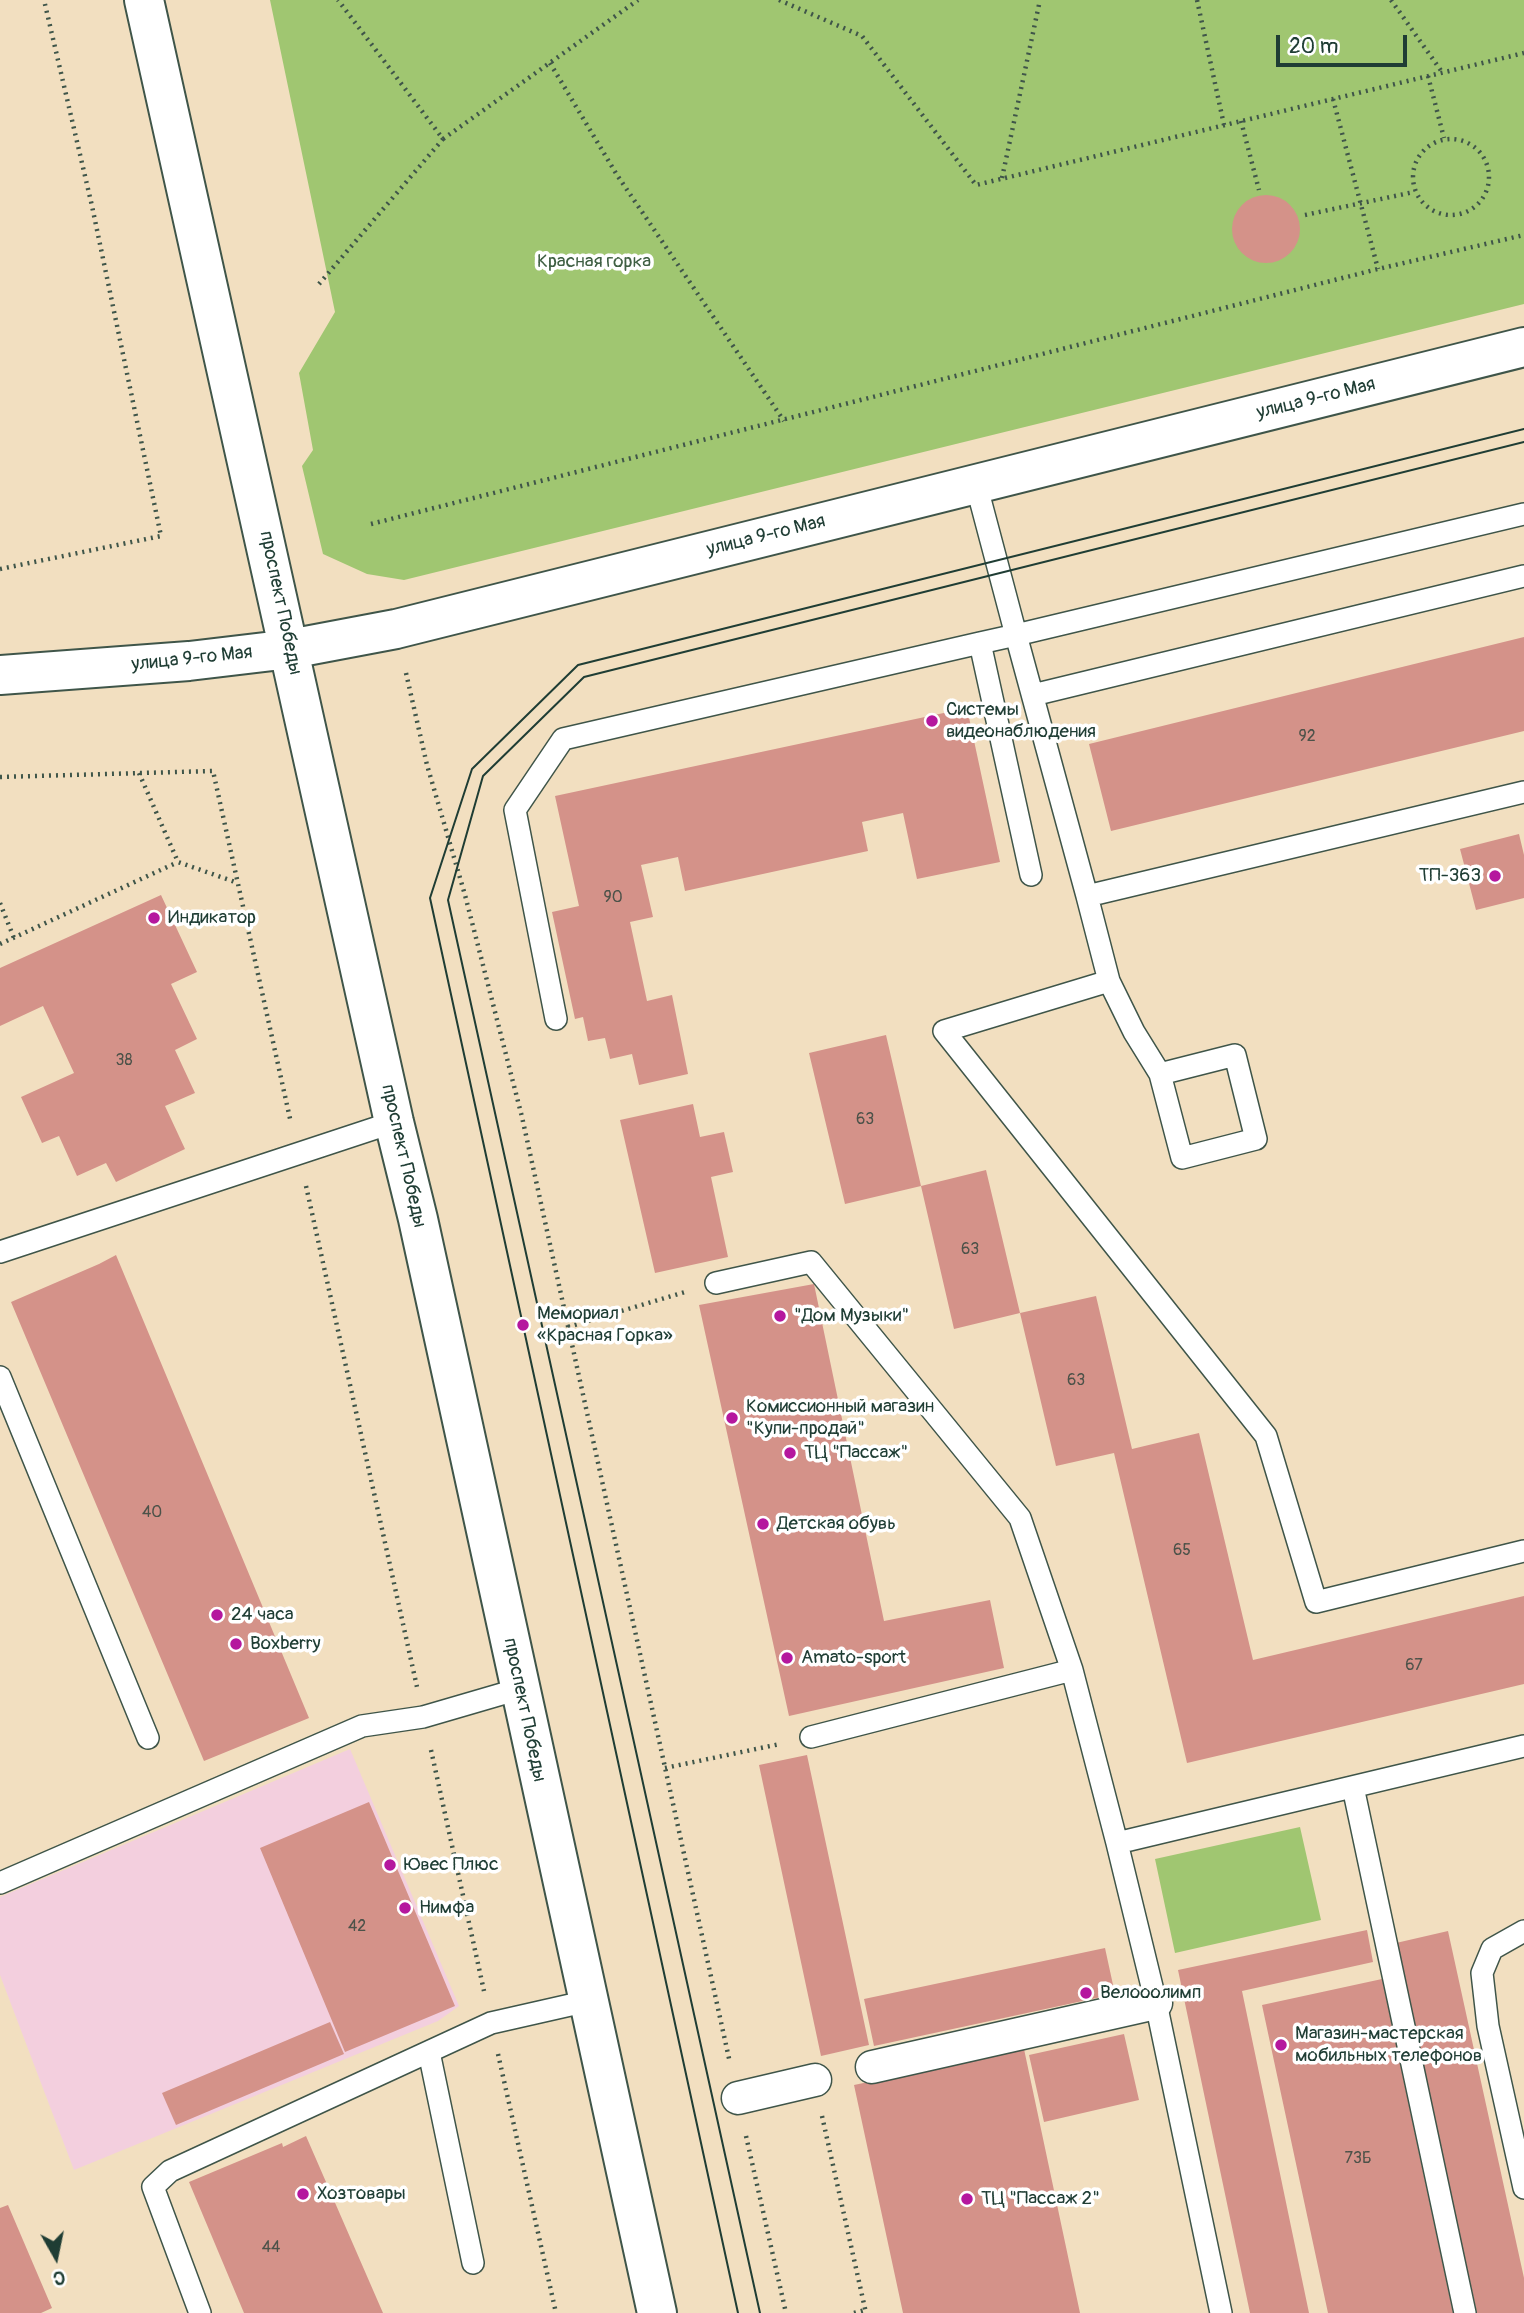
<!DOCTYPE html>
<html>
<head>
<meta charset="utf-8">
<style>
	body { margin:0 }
	#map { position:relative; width:1524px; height:2313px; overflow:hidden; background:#f2dfc0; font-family:Pangolin,sans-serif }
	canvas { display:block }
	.north { position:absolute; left:21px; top:2222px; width:70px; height:70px; -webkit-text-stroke:5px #fff; paint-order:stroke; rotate:171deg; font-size:19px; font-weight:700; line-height:28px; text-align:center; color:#1f3d34 }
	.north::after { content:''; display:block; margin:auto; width:24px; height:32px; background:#1f3d34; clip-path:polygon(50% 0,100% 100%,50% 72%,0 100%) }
	.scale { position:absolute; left:1276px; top:35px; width:131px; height:32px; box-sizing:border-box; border:4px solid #1f3d34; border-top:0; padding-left:9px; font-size:21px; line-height:24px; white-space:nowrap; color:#1f3d34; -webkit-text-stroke:5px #fff; paint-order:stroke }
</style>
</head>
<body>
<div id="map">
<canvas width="1524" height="2313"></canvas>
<div class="north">С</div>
<div class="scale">20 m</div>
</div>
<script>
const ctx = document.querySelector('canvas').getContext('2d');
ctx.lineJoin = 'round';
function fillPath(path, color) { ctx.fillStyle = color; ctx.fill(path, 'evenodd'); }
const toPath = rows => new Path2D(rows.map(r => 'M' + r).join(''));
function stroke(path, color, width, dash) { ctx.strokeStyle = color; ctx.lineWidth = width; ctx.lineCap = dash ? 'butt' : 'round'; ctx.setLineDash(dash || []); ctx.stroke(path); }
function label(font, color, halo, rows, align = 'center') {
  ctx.font = font + ' Pangolin,sans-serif'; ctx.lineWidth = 7; ctx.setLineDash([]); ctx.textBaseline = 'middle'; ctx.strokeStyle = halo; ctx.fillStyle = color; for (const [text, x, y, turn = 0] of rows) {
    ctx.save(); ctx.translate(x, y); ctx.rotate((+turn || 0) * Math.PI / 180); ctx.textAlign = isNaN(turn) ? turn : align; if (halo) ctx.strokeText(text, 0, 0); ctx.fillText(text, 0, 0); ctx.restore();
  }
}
fillPath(toPath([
	[350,1749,459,2006,438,2021,74,2170,0,1975,0,1897]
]), '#f3cfde');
fillPath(toPath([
	[270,0,1524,0,1524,304,404,580,367,574,323,554,302,466,313,450,299,373,335,312],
	[1300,1827,1321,1920,1175,1953,1155,1859]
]), '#a0c671');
fillPath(toPath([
	'1232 229a34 34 0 1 1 68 0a34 34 0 1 1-68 0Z',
	[1524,637,1524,731,1111,831,1089,744],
	[967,708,1000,862,917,879,903,813,862,822,868,851,685,891,678,857,641,865,653,917,630,922,647,1001,672,995,688,1074,639,1085,632,1054,610,1059,605,1038,588,1041,583,1017,575,1019,552,912,579,906,555,796],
	[1519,834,1524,855,1524,898,1476,910,1460,849],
	[161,895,197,972,171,984,197,1039,175,1050,195,1093,165,1106,185,1149,116,1182,106,1163,77,1176,59,1136,42,1143,21,1097,74,1073,43,1006,0,1026,0,968],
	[886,1035,921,1186,845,1204,809,1053],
	[693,1104,700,1137,724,1132,733,1172,711,1177,728,1257,655,1273,620,1120],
	[986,1170,1020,1313,1096,1296,1132,1449,1199,1433,1253,1660,1524,1596,1524,1684,1187,1763,1114,1453,1056,1466,1020,1313,954,1329,921,1186],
	[116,1255,309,1718,204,1761,11,1302,99,1264],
	[814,1284,884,1621,990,1600,1004,1668,789,1716,699,1305],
	[807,1755,869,2045,821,2056,759,1765],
	[369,1802,455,2006,345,2052,260,1848],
	[1367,1930,1373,1962,1242,1991,1309,2313,1250,2313,1178,1970],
	[1448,1931,1524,2278,1524,2313,1477,2313,1396,1943],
	[1105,1948,1115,1994,874,2046,864,1999],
	[1382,1979,1453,2313,1328,2313,1262,2005],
	[330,2022,344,2054,176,2125,162,2093],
	[1124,2034,1139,2100,1044,2122,1029,2055],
	[1024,2049,1080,2313,903,2313,854,2085],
	[306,2136,383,2313,244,2313,189,2182,282,2143,283,2147],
	[8,2205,52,2308,41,2313,0,2313,0,2208]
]), '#d49289');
const service = toPath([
	[976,484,1016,635,980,643,1031,875],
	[1033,695,1524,576],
	[1524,792,1087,896,1109,981,944,1031,1266,1436,1316,1602,1524,1551],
	[1087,896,1016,635,1524,514],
	[1109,981,1134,1032,1160,1074,1182,1158,1256,1139,1235,1055,1160,1074],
	[556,1019,515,810,563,739,980,643],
	[0,1252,394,1122],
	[716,1283,811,1262,1020,1518,1072,1670],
	[0,1377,148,1738],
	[811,1737,1072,1670,1117,1843,1156,2003,1221,2313],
	[1353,1787,1465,2313],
	[1117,1843,1524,1746],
	[0,1883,362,1726,423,1717,519,1689],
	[1524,1931,1492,1949,1482,1973,1488,2026,1524,2188],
	[429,2052,473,2263],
	[200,2313,153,2187,170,2171,491,2023,588,2001]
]);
const pedestrian = toPath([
	[872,2067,1156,2003],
	[738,2098,815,2080]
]);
const tertiary = toPath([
	[144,0,394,1122,418,1219,657,2313],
	[0,675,189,661,290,649,396,629,1524,347]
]);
stroke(service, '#3f5549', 24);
stroke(pedestrian, '#3f5549', 35);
stroke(tertiary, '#3f5549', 42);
stroke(toPath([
	[779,0,862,36,976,185,1524,53],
	[1197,0,1224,125],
	[1391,0,1442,72],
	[550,63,617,175,784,421],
	[1428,76,1444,138],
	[1333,99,1378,269],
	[1241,121,1259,190],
	'1413 177a38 38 0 1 1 76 0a38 38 0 1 1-76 0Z',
	[443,139,638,0],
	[1002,178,1040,0],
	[1305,215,1414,192],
	[319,284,443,139,338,0],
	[371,524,1378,269,1524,235],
	[0,569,161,536,92,206,44,0],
	[406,673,427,765,465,895,522,1117,730,2063],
	[139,773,178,862,238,883],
	[0,777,213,771,291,1123],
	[0,903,14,938],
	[0,944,178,862],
	[306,1186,417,1687],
	[568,1327,685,1292],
	[431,1750,484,1991],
	[665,1768,780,1744],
	[498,2054,556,2313],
	[822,2116,866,2313],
	[746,2136,786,2313],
	[854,2313,865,2310]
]), '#3f5549', 4.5, [2, 5]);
stroke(service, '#fff', 21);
stroke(pedestrian, '#fff', 32);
stroke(tertiary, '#fff', 38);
stroke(toPath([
	[738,2313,430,898,472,769,578,665,1524,429],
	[760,2313,448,900,483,776,584,677,1524,442]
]), '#1f3d34', 2);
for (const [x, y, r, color] of [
	[932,721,7,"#b5179e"],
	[1495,876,7,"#b5179e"],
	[154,918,7,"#b5179e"],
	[780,1316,7,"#b5179e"],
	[523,1325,7,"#b5179e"],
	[732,1418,7,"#b5179e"],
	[790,1453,7,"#b5179e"],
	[763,1524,7,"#b5179e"],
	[217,1615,7,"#b5179e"],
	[236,1644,7,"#b5179e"],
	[787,1658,7,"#b5179e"],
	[390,1865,7,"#b5179e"],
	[405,1908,7,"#b5179e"],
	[1086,1993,7,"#b5179e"],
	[1281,2045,7,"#b5179e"],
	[303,2194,7,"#b5179e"],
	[967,2199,7,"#b5179e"]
]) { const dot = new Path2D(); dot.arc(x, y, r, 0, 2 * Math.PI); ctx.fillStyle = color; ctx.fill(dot); stroke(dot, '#fff', 2.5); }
label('16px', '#4c5249', null, [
	["92",1307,737],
	["90",613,898],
	["38",124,1061],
	["63",865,1120],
	["63",970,1250],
	["63",1076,1381],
	["40",152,1513],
	["65",1182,1551],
	["67",1414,1666],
	["42",357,1927],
	["73Б",1358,2159],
	["44",271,2248]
]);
label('19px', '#3f5f43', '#fff', [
	["Красная горка",594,262]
]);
label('19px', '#1f3d34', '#fff', [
	["улица 9-го Мая",1316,399,-14],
	["улица 9-го Мая",766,536,-14],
	["проспект Победы",280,603,78],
	["улица 9-го Мая",192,659,-6],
	["проспект Победы",403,1156,77],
	["проспект Победы",524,1710,78]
]);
label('19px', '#1f3d34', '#fff', [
	["Системы",946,710],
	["видеонаблюдения",946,732],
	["ТП-363",1481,876,"right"],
	["Индикатор",168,918],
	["Мемориал",537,1314],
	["«Красная Горка»",537,1336],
	["\"Дом Музыки\"",794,1316],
	["Комиссионный магазин",746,1407],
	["\"Купи-продай\"",746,1429],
	["ТЦ \"Пассаж\"",804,1453],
	["Детская обувь",777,1524],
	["24 часа",231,1615],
	["Boxberry",250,1644],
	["Amato-sport",801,1658],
	["Ювес Плюс",404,1865],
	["Нимфа",419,1908],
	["Велооолимп",1100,1993],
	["Магазин-мастерская",1295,2034],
	["мобильных телефонов",1295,2056],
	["Хозтовары",317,2194],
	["ТЦ \"Пассаж 2\"",981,2199]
], 'left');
</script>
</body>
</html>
